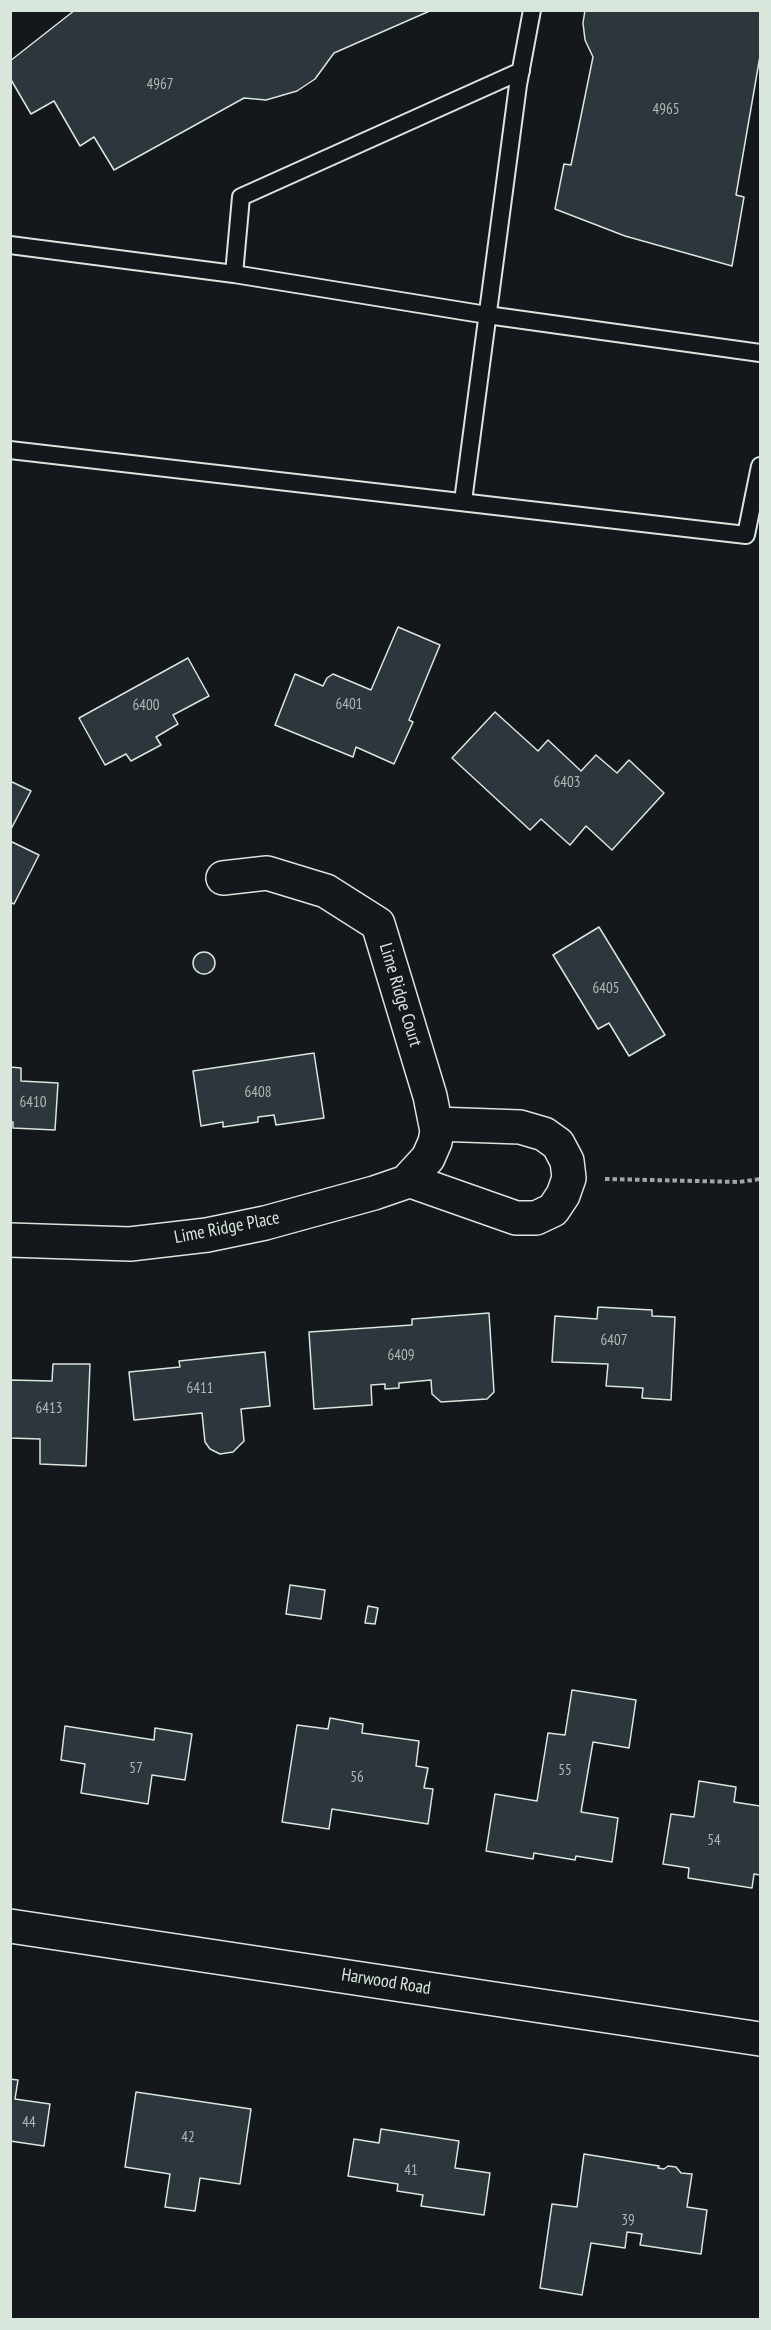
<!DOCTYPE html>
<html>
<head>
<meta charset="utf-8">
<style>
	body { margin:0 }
	#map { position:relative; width:771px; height:2330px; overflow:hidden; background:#14181c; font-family:"PT Sans Narrow",sans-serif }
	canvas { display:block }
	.frame { position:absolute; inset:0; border:12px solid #d8e6dc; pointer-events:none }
</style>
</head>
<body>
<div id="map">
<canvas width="771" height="2330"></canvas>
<div class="frame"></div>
</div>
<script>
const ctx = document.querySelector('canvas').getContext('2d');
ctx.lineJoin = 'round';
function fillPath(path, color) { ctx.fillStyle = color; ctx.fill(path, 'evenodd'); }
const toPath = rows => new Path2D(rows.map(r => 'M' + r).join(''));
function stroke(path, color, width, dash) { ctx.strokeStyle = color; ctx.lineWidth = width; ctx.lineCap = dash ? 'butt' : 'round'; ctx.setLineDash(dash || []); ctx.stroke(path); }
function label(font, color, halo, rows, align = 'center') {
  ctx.font = font + ' "PT Sans Narrow",sans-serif'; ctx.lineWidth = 4.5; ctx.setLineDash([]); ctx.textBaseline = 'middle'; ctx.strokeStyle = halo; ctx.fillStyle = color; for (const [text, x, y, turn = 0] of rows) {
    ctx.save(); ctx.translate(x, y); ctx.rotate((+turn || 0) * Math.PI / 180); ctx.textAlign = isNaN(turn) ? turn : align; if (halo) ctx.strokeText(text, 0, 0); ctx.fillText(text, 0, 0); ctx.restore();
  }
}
const building = toPath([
	[75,10,432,10,334,53,315,79,297,91,266,100,244,98,114,170,94,137,80,146,54,101,31,114,10,78,10,61,75,10],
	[585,10,760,10,760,56,736,195,744,197,732,266,625,236,555,209,564,164,571,165,593,57,585,40,583,23,585,10],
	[398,627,440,645,409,720,413,722,394,764,356,747,353,757,275,725,295,674,323,686,327,678,333,674,371,690,398,627],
	[188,658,209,696,173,715,178,724,156,737,161,745,131,761,126,754,105,765,79,718,188,658],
	[495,712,538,751,548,740,581,771,596,755,617,773,629,760,664,793,612,850,586,826,570,845,541,819,530,830,452,758,495,712],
	[10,781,31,791,10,831,10,781],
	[10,841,39,855,14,904,10,902,10,841],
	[599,927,665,1035,629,1056,609,1023,598,1029,553,955,599,927],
	'193 963a11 11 0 1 1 22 0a11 11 0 1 1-22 0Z',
	[314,1053,324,1118,276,1125,274,1115,258,1117,258,1122,223,1127,223,1122,201,1126,193,1071,314,1053],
	[10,1067,21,1068,21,1081,58,1083,55,1130,13,1128,13,1122,10,1122,10,1067],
	[598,1307,652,1310,652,1316,675,1317,671,1400,642,1398,643,1388,606,1386,608,1364,552,1362,555,1316,597,1319,598,1307],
	[489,1313,494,1392,487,1399,441,1402,432,1394,431,1380,399,1383,399,1388,385,1389,385,1384,371,1385,372,1405,314,1409,309,1332,412,1325,412,1319,489,1313],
	[265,1352,270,1406,241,1409,244,1441,233,1452,220,1454,210,1449,205,1442,202,1413,134,1420,129,1372,180,1367,179,1361,265,1352],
	[53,1364,90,1364,86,1466,40,1464,40,1439,10,1438,10,1380,52,1381,53,1364],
	[290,1585,325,1590,321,1619,286,1614,290,1585],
	[368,1606,378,1608,375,1624,365,1623,368,1606],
	[572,1690,636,1700,629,1748,593,1742,581,1812,618,1818,612,1862,576,1856,575,1860,534,1853,533,1859,486,1851,495,1794,537,1801,548,1733,565,1735,572,1690],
	[330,1718,363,1724,362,1733,419,1741,416,1766,428,1768,424,1788,433,1789,428,1824,332,1809,329,1829,282,1822,297,1725,328,1729,330,1718],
	[65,1726,154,1740,155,1728,192,1734,185,1780,152,1775,148,1804,81,1793,85,1764,61,1760,65,1726],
	[699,1781,736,1787,734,1802,760,1806,760,1875,754,1874,752,1888,688,1878,689,1868,663,1864,671,1814,694,1817,699,1781],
	[10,2079,18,2080,15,2099,50,2104,44,2146,10,2141,10,2079],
	[136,2092,251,2109,240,2184,200,2178,195,2211,165,2207,170,2174,125,2167,136,2092],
	[381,2129,459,2141,455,2168,490,2173,484,2215,421,2206,423,2195,397,2191,398,2184,348,2176,354,2139,379,2143,381,2129],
	[584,2154,659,2166,658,2168,664,2169,668,2166,676,2167,681,2173,692,2174,687,2207,707,2210,701,2254,640,2245,642,2234,627,2232,625,2248,591,2243,582,2295,540,2288,552,2204,577,2207,584,2154]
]);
fillPath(building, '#2c363c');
stroke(building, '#d8e6dc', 1.5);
const service = toPath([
	[521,71,241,197,234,274,487,315,760,353],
	[10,245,234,274],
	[10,450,746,535,760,466],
	[463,501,518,85,532,10]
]);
const minor = toPath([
	[408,1180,516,1218,536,1218,553,1210,563,1195,569,1178,567,1161,558,1144,544,1134,520,1127,436,1124],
	[10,1240,130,1244,207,1235,265,1223,374,1193,406,1182,428,1158,435,1142,437,1131,430,1096,378,924,326,891,267,873,223,878],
	[10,1926,760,2039]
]);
stroke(service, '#d8e6dc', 20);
stroke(minor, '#d8e6dc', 36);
stroke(toPath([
	[605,1179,739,1182,760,1179]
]), '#9da8a2', 4, [4.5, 3]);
stroke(service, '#14181c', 16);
stroke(minor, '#14181c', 33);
label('15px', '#adbab4', null, [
	["4967",160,85],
	["4965",666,110],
	["6401",349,705],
	["6400",146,706],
	["6403",567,783],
	["6405",606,989],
	["6408",258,1093],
	["6410",33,1103],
	["6407",614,1341],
	["6409",401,1356],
	["6411",200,1389],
	["6413",49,1409],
	["57",136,1769],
	["55",565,1771],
	["56",357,1778],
	["54",714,1841],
	["44",29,2123],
	["42",188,2138],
	["41",411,2171],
	["39",628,2221]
]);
label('18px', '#d8e6dc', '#14181c', [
	["Lime Ridge Court",400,995,73],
	["Lime Ridge Place",227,1228,-11],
	["Harwood Road",386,1982,9]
]);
</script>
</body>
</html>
